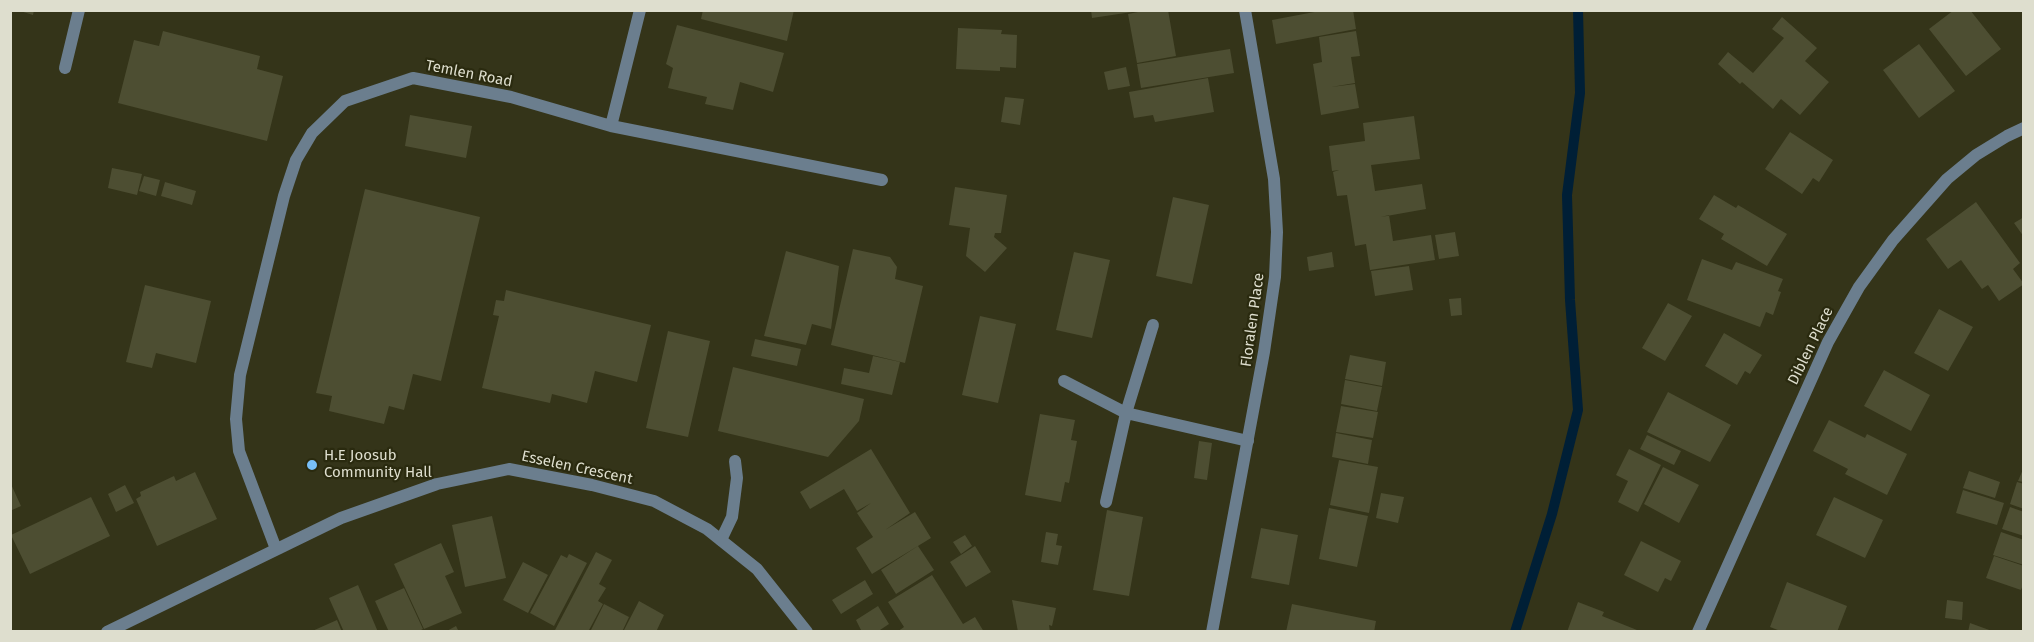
<!DOCTYPE html>
<html>
<head>
<meta charset="utf-8">
<style>
	body { margin:0 }
	#map { position:relative; width:2034px; height:642px; overflow:hidden; background:#343419; font-family:"Fira Sans",sans-serif }
	canvas { display:block }
	.frame { position:absolute; inset:0; border:12px solid #dedece; pointer-events:none }
</style>
</head>
<body>
<div id="map">
<canvas width="2034" height="642"></canvas>
<div class="frame"></div>
</div>
<script>
const ctx = document.querySelector('canvas').getContext('2d');
ctx.lineJoin = 'round';
const toPath = rows => new Path2D(rows.map(r => 'M' + r).join(''));
function stroke(path, color, width, dash) { ctx.strokeStyle = color; ctx.lineWidth = width; ctx.lineCap = dash ? 'butt' : 'round'; ctx.setLineDash(dash || []); ctx.stroke(path); }
function fillPath(path, color) { ctx.fillStyle = color; ctx.fill(path, 'evenodd'); }
function label(font, color, halo, rows, align = 'center') {
  ctx.font = font + ' "Fira Sans",sans-serif'; ctx.lineWidth = 4.5; ctx.setLineDash([]); ctx.textBaseline = 'middle'; ctx.strokeStyle = halo; ctx.fillStyle = color; for (const [text, x, y, turn = 0] of rows) {
    ctx.save(); ctx.translate(x, y); ctx.rotate((+turn || 0) * Math.PI / 180); ctx.textAlign = isNaN(turn) ? turn : align; if (halo) ctx.strokeText(text, 0, 0); ctx.fillText(text, 0, 0); ctx.restore();
  }
}
stroke(toPath([
	[1515,632,1552,514,1578,410,1570,300,1567,195,1580,93,1578,10]
]), '#001f36', 10);
fillPath(toPath([
	[17,10,34,10,33,15],
	[703,10,794,10,787,41,701,19],
	[1091,10,1132,10,1132,12,1092,18],
	[1148,10,1168,10,1176,56,1137,63,1128,14],
	[1325,10,1353,10,1356,29,1276,44,1272,20],
	[1954,10,1970,10,2001,49,1966,76,1929,29],
	[1782,17,1817,48,1805,61,1829,82,1800,115,1781,99,1773,109,1742,82,1740,84,1718,64,1728,52,1753,73,1784,38,1772,29],
	[677,25,784,53,773,92,740,82,733,110,705,104,707,97,668,88,673,68,666,64],
	[958,28,1002,30,1001,34,1017,35,1016,68,1000,67,1000,71,956,69],
	[163,31,260,56,257,69,283,76,267,141,118,103,134,40,159,46],
	[1356,31,1360,56,1351,57,1355,83,1331,87,1355,84,1359,108,1321,115,1313,64,1322,62,1319,37],
	[1919,44,1955,91,1919,118,1883,70],
	[1230,49,1234,73,1141,88,1137,64],
	[1126,67,1130,86,1108,90,1104,72],
	[1208,78,1214,112,1155,122,1153,115,1134,118,1129,92],
	[1005,97,1024,99,1020,125,1001,122],
	[410,115,472,126,466,158,405,146],
	[1414,116,1420,159,1371,165,1375,191,1422,184,1426,209,1381,217,1389,215,1393,241,1431,235,1435,260,1370,270,1366,244,1355,246,1347,195,1337,196,1333,172,1339,170,1332,171,1329,146,1365,141,1363,123],
	[1790,132,1833,160,1819,182,1813,178,1802,194,1765,169],
	[112,168,142,174,137,195,108,188],
	[144,176,160,180,156,196,139,191],
	[165,182,196,191,192,205,161,196],
	[955,187,1007,195,1001,233,995,233,994,237,1007,248,985,272,966,256,970,228,949,225],
	[365,189,480,217,441,381,413,374,404,410,389,406,384,424,329,411,332,396,316,393],
	[1714,195,1736,208,1738,205,1787,234,1767,266,1721,239,1724,234,1699,219],
	[1173,197,1209,205,1192,284,1156,276],
	[1976,202,2020,263,2013,269,2024,284,1999,301,1988,285,1982,289,1961,260,1948,269,1926,239],
	[2024,217,2024,237,2014,223],
	[1455,232,1459,256,1439,259,1435,235],
	[853,249,890,257,897,267,895,279,923,286,905,363,831,345],
	[786,251,839,266,831,329,812,324,806,345,764,336],
	[1074,252,1110,260,1092,338,1056,330],
	[1332,252,1334,267,1309,271,1307,257],
	[1702,259,1732,270,1736,262,1783,279,1778,291,1781,292,1773,315,1766,312,1760,327,1687,300],
	[1409,266,1413,290,1375,296,1371,271],
	[145,285,211,301,196,363,156,353,152,368,126,362],
	[506,290,651,325,637,382,595,371,587,403,552,394,550,403,482,388,499,316,493,315,496,300,504,301],
	[1461,298,1462,315,1451,316,1449,299],
	[1668,303,1692,316,1665,361,1642,348],
	[1939,309,1973,327,1948,371,1914,353],
	[980,316,1016,324,998,403,962,395],
	[668,331,710,341,688,437,646,428],
	[1724,333,1762,355,1750,374,1745,371,1737,385,1705,366],
	[755,339,801,349,797,366,751,356],
	[1350,355,1386,362,1382,386,1345,379],
	[873,356,900,362,892,395,841,384,844,368,869,373],
	[733,367,864,399,859,421,828,457,718,431],
	[1884,370,1930,395,1911,431,1864,406],
	[1345,380,1382,387,1377,411,1341,404],
	[1668,392,1731,425,1710,462,1647,432],
	[1341,406,1378,412,1373,438,1336,432],
	[1040,414,1075,420,1071,440,1077,441,1069,483,1065,482,1061,502,1025,495],
	[1829,420,1865,438,1867,434,1907,454,1887,495,1845,474,1848,469,1813,451],
	[1336,433,1372,440,1368,464,1332,457],
	[1647,435,1681,451,1674,465,1640,449],
	[1199,441,1212,443,1207,480,1194,478],
	[871,449,910,513,885,530,915,512,931,538,872,574,856,548,873,537,857,513,871,503,857,511,844,489,810,509,800,492],
	[1629,449,1661,465,1638,512,1618,502,1628,481,1616,475],
	[1339,460,1378,467,1369,513,1330,505],
	[1663,467,1699,485,1679,523,1644,504],
	[2024,467,2024,482,2018,481],
	[1969,471,2000,482,1995,498,1963,488],
	[195,472,217,519,157,546,136,499,141,496,140,492,174,476,176,481],
	[10,482,21,506,10,511],
	[2017,482,2024,484,2024,509,2010,504],
	[125,485,134,503,116,512,108,494],
	[1963,490,2004,503,1997,525,1956,513],
	[1381,493,1404,497,1398,523,1376,518],
	[91,497,110,536,30,574,11,535],
	[1834,497,1883,520,1865,558,1816,535],
	[2010,507,2024,512,2024,536,2002,529],
	[1329,508,1368,516,1357,567,1319,559],
	[1107,510,1143,517,1129,596,1093,590],
	[492,516,506,578,465,587,452,525],
	[1261,528,1298,535,1289,585,1251,578],
	[1046,532,1058,534,1056,545,1062,546,1058,565,1041,562],
	[2001,532,2024,540,2024,565,1993,555],
	[965,535,972,546,961,554,953,542],
	[1641,541,1681,561,1671,581,1665,578,1658,592,1624,575],
	[441,543,454,572,445,576,462,613,424,629,394,564],
	[918,546,934,570,896,594,881,570],
	[975,546,991,572,966,587,950,562],
	[596,552,612,560,599,584,606,588,598,601,603,604,588,632,554,632],
	[569,554,587,563,554,626,530,613,561,555,567,558],
	[1994,556,2024,566,2024,582,2021,590,1986,578],
	[523,562,548,575,528,613,503,600],
	[932,575,963,624,975,617,984,632,897,632,904,627,888,602],
	[865,580,873,594,841,614,832,600],
	[1787,582,1847,606,1837,632,1783,632,1770,627],
	[358,585,378,632,344,632,329,598],
	[404,588,423,629,417,632,389,632,375,601],
	[1012,600,1056,608,1052,626,1049,625,1050,632,1018,632],
	[1947,600,1963,602,1962,620,1945,618],
	[639,601,664,615,656,632,623,632],
	[1578,602,1604,612,1602,616,1642,632,1567,632],
	[604,604,629,617,622,632,590,632],
	[1292,604,1376,621,1374,632,1286,632],
	[878,606,889,624,877,632,862,632,856,620],
	[337,620,342,632,310,632],
	[1970,623,1992,631,1992,632,1968,632],
	[456,626,459,632,445,632]
]), '#4d4e32');
stroke(toPath([
	[1064,381,1126,413,1248,441],
	[1106,502,1126,413,1153,325],
	[721,540,732,517,737,478,735,461]
]), '#6b7e8e', 12);
stroke(toPath([
	[65,68,79,10],
	[611,126,640,10],
	[276,549,239,451,236,419,240,375,284,196,296,160,312,133,345,101,413,78,511,97,611,126,882,180],
	[107,632,341,518,437,484,509,469,592,485,654,501,707,529,757,569,807,632],
	[1212,632,1264,352,1275,277,1277,232,1274,179,1245,10],
	[1698,632,1828,342,1859,287,1893,240,1947,179,1976,155,2007,136,2024,128]
]), '#6b7e8e', 12);
for (const [x, y, r, color] of [
	[312,465,6,"#78bff8"]
]) { const dot = new Path2D(); dot.arc(x, y, r, 0, 2 * Math.PI); ctx.fillStyle = color; ctx.fill(dot); stroke(dot, '#2a2a0f', 2); }
label('15px', '#dedece', '#2a2a0f', [
	["Temlen Road",469,74,11],
	["Floralen Place",1253,320,-82],
	["Diblen Place",1811,346,-64],
	["Esselen Crescent",577,468,12]
]);
label('15px', '#dedece', '#2a2a0f', [
	["H.E Joosub",324,456],
	["Community Hall",324,473]
], 'left');
</script>
</body>
</html>
